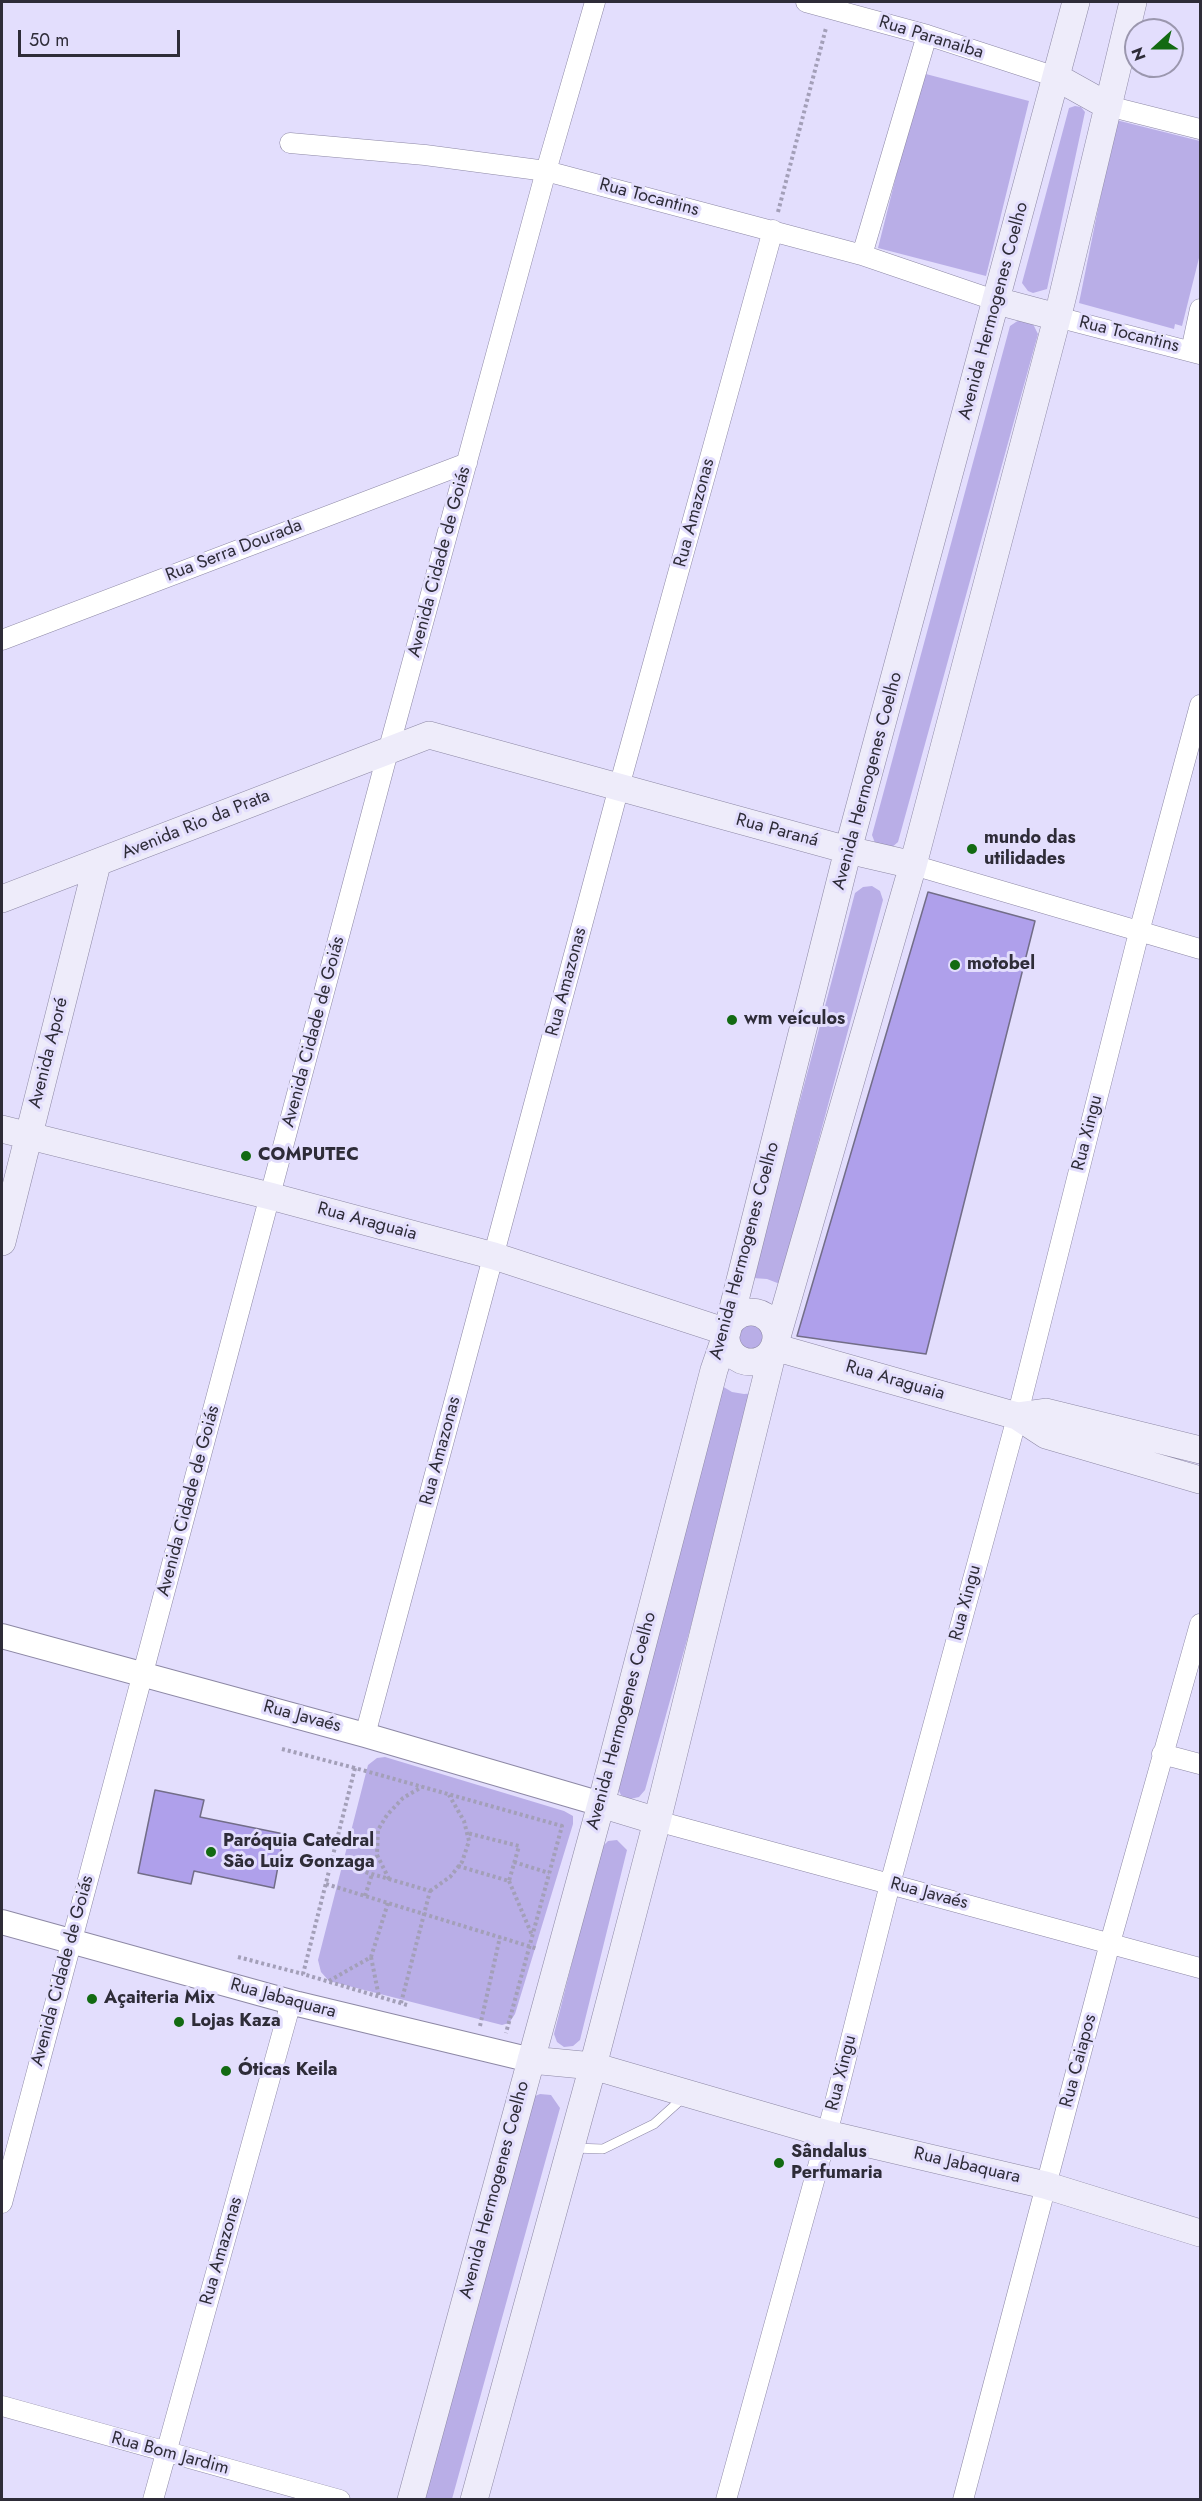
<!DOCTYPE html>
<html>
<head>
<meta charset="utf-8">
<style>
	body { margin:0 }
	#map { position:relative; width:1202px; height:2501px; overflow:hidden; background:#e3defd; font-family:Jost,sans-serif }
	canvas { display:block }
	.frame { position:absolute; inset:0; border:3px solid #2e2c38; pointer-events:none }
	.north { position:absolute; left:1124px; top:18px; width:60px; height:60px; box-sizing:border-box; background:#e3defd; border:2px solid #9b97ae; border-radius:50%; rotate:249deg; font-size:16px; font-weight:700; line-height:24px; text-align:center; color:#2e2c38 }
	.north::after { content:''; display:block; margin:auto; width:21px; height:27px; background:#126a12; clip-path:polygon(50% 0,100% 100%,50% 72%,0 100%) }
	.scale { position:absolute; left:18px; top:30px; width:162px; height:27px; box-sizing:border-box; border:3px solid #2e2c38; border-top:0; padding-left:8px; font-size:18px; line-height:21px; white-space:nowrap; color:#2e2c38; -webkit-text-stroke:4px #e3defd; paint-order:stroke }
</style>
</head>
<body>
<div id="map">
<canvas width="1202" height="2501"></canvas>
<div class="frame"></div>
<div class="north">N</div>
<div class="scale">50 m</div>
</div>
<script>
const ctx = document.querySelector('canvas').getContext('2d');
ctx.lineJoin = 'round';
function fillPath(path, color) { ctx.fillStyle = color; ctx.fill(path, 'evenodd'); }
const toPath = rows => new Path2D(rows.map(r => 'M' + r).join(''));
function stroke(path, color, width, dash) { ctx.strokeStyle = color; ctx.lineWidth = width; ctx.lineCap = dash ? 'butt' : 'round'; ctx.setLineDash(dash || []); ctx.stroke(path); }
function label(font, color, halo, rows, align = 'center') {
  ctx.font = font + ' Jost,sans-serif'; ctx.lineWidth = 6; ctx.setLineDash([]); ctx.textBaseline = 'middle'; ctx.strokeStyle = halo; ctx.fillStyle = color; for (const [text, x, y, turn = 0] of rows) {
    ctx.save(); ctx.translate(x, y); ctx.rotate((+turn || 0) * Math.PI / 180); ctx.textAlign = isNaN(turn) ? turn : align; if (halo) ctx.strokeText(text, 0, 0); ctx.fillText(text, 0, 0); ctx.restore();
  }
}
fillPath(toPath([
	[922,73,1029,101,986,276,878,248],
	[1075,106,1081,107,1085,112,1047,289,1033,293,1028,291,1022,283,1069,108],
	[1116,120,1200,141,1200,254,1182,326,1175,324,1174,329,1079,303],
	[1019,320,1033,324,1038,334,898,842,891,848,875,843,872,835,1010,326],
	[872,886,880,891,883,900,780,1284,767,1279,753,1278,855,893,863,887],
	[754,1312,767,1318,772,1324,762,1359,745,1361,730,1350,744,1313],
	[722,1386,732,1392,744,1394,756,1393,645,1790,639,1797,630,1799,621,1795,617,1787],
	[385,1757,564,1811,573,1816,573,1824,515,2014,509,2023,502,2025,329,1981,321,1972,318,1960,368,1765,377,1758],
	[617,1840,627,1850,580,2040,573,2046,564,2047,557,2042,554,2034,601,1848,608,1841],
	[540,2094,551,2095,560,2108,452,2499,424,2500,535,2096]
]), '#b9aee7');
const building = toPath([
	[928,892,1035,921,926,1354,797,1336,928,892],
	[155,1790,204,1800,200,1817,284,1834,274,1888,194,1871,191,1884,138,1873,155,1790]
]);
fillPath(building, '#afa0eb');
stroke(building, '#726d88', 1.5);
const service = toPath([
	[573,2148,603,2149,654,2124,684,2097]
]);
const minor = toPath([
	[806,2,927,35,1056,77],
	[1108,106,1200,129],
	[290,143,425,155,546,171,862,255,997,301],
	[862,255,927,35],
	[1057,317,1200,354],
	[1191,351,1200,309],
	[2,640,467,463],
	[913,865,1200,949],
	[365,1735,619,787,773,230],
	[1162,1754,1200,1764],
	[657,1821,1200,1968],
	[2,2203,389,748,546,171,595,2],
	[2,2406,340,2500],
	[153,2500,291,2002],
	[726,2500,827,2134,890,1884,1015,1425,1139,932,1200,705],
	[963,2500,1110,1943,1200,1624]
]);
const tertiary = toPath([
	[2,1636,365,1735,601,1804],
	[2,1922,298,2004,531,2060]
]);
const secondary = toPath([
	[1056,77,1108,106],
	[997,301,1057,317],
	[2,899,429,735,848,850,913,865],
	[2,1129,270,1196,494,1256,727,1332],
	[2,1242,97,864],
	'726 1337a25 25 0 1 1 50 0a25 25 0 1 1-50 0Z',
	[774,1347,1017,1416,1046,1435,1200,1480],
	[1017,1416,1046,1412,1200,1450],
	[601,1804,657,1821],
	[531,2060,593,2066,827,2134,1045,2185,1200,2233],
	[411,2500,601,1804,714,1370,727,1332,848,850,1076,2],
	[474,2500,593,2066,657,1821,774,1347,913,865,1061,303,1133,2]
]);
stroke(service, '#8d88a5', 10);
stroke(minor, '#8d88a5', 21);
stroke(tertiary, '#8d88a5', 26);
stroke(secondary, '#8d88a5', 28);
stroke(toPath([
	[778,212,826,28],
	[282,1749,355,1768],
	[331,1862,430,1891,401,2003],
	[514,1862,549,1873],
	[458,1866,509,1881,519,1846,467,1833],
	[389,1879,377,1855,378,1830,387,1815,403,1798,422,1787],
	[509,1881,532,1935],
	[326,1884,538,1949],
	[430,1891,450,1877,462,1862,469,1841,464,1821,449,1795],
	[365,1896,372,1874],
	[238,1957,303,1974],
	[371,1957,379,1997],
	[329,1981,371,1957,388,1903],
	[407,2005,303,1974,355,1768,562,1826,506,2033],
	[480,2026,500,1937]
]), '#a39fb8', 4, [3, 3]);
stroke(service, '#fff', 9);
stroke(minor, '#fff', 20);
stroke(tertiary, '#fff', 24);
stroke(secondary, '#eeecfa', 27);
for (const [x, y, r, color] of [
	[972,849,6,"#126a12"],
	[955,965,6,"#126a12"],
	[732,1020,6,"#126a12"],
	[246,1156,6,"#126a12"],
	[211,1852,6,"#126a12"],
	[92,1999,6,"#126a12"],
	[179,2022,6,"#126a12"],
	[226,2071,6,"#126a12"],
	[779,2163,6,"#126a12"]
]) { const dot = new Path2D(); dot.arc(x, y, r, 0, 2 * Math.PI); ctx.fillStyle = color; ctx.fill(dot); stroke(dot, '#e3defd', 2); }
label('18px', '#2e2c38', '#e3defd', [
	["Rua Paranaiba",931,38,17],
	["Rua Tocantins",649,198,15],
	["Avenida Hermogenes Coelho",994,311,-75],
	["Rua Tocantins",1129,335,14],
	["Rua Amazonas",695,513,-75],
	["Rua Serra Dourada",234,551,-21],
	["Avenida Cidade de Goiás",440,562,-75],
	["Avenida Hermogenes Coelho",868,781,-75],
	["Avenida Rio da Prata",196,825,-22],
	["Rua Paraná",777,831,15],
	["Rua Amazonas",567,982,-75],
	["Avenida Cidade de Goiás",314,1032,-75],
	["Avenida Aporé",49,1053,-76],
	["Rua Xingu",1088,1133,-76],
	["Rua Araguaia",367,1222,15],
	["Avenida Hermogenes Coelho",745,1251,-75],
	["Rua Araguaia",895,1381,16],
	["Rua Amazonas",441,1451,-75],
	["Avenida Cidade de Goiás",189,1501,-75],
	["Rua Xingu",966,1603,-75],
	["Rua Javaés",302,1717,15],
	["Avenida Hermogenes Coelho",622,1721,-75],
	["Rua Javaés",929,1894,15],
	["Avenida Cidade de Goiás",63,1971,-75],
	["Rua Jabaquara",283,1999,15],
	["Rua Caiapos",1079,2061,-75],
	["Rua Xingu",842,2073,-76],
	["Rua Jabaquara",967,2166,13],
	["Avenida Hermogenes Coelho",495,2190,-75],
	["Rua Amazonas",222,2251,-74],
	["Rua Bom Jardim",170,2454,15]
]);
label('bold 18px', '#2e2c38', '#e3defd', [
	["mundo das",984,839],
	["utilidades",984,860],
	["motobel",967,965],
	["wm veículos",744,1020],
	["COMPUTEC",258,1156],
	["Paróquia Catedral",223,1842],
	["São Luiz Gonzaga",223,1863],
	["Açaiteria Mix",104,1999],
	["Lojas Kaza",191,2022],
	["Óticas Keila",238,2071],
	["Sândalus",791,2153],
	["Perfumaria",791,2174]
], 'left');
</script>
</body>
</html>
